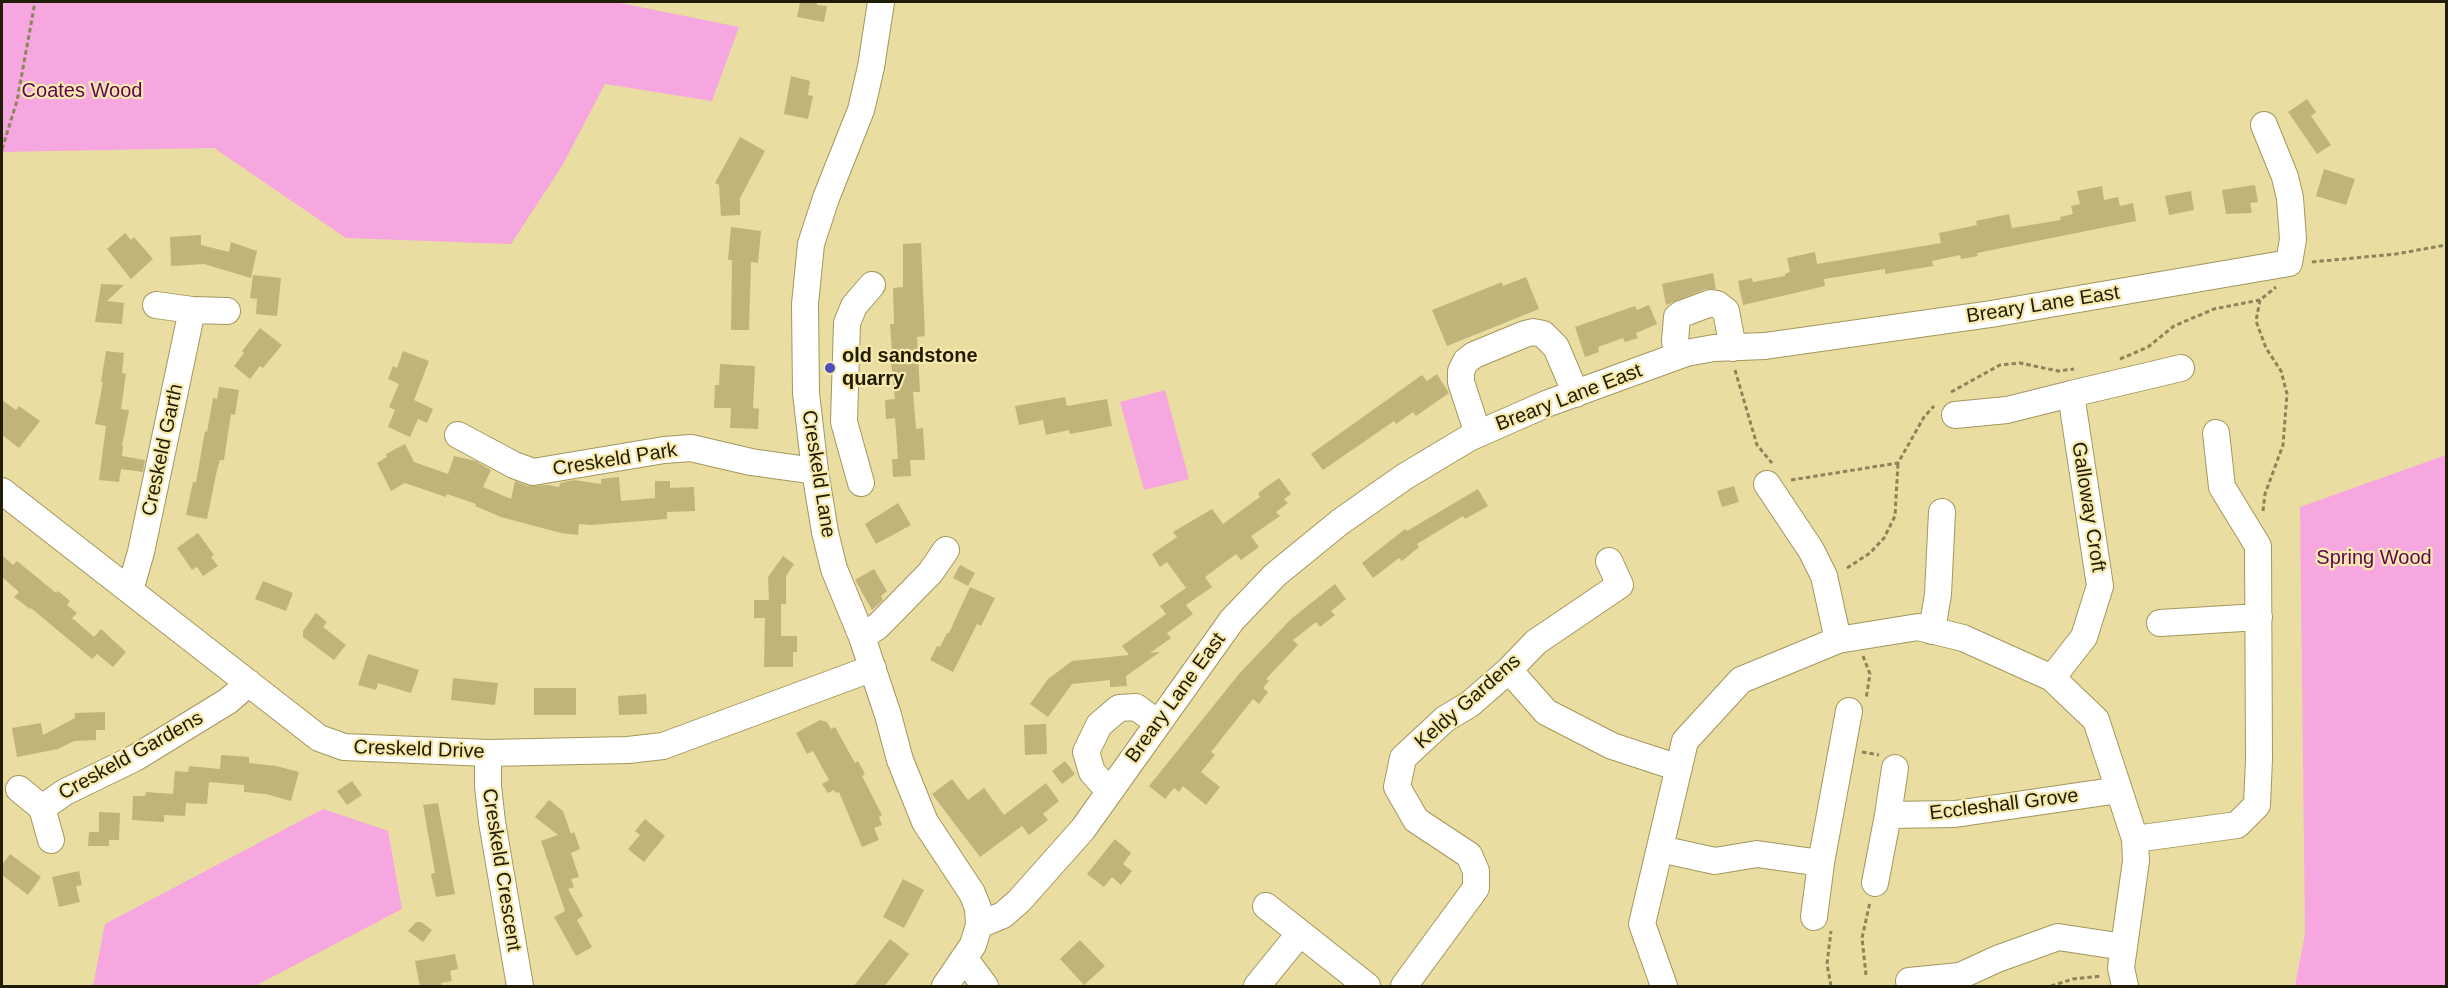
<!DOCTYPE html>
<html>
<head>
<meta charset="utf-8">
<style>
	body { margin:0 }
	#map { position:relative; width:2448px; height:988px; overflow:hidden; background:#e9dda1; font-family:Helvetica,sans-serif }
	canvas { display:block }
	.frame { position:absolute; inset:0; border:3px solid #211c05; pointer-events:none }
</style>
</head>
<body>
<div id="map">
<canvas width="2448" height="988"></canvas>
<div class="frame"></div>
</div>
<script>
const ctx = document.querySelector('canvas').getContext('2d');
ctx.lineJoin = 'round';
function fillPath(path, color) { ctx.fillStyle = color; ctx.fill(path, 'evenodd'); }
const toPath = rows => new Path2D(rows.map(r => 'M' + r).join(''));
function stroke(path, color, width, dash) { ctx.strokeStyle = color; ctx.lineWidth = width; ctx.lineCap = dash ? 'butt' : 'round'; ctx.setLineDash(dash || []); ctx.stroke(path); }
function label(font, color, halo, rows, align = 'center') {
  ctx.font = font + ' Helvetica,sans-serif'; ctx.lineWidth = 4.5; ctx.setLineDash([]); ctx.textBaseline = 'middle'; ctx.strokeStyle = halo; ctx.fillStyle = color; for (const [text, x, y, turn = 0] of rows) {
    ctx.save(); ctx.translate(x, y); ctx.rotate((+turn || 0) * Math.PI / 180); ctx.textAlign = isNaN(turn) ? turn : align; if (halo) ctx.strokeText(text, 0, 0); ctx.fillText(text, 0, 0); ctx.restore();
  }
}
fillPath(toPath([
	[2,2,615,2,739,27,712,101,605,84,562,166,511,244,346,238,214,148,2,152],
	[1165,390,1189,479,1144,490,1120,402],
	[2446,455,2446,986,2295,986,2305,934,2300,507],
	[323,809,388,831,402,909,255,986,93,986,105,924]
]), '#f6a7e0');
fillPath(toPath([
	[800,2,817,2,817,5,827,6,824,22,797,17],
	[791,76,810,81,808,95,813,96,808,119,784,114],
	[2307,99,2316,112,2311,116,2331,145,2317,154,2288,112],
	[740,137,765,151,740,198,740,215,721,216,719,185,715,183],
	[2324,169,2355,179,2346,205,2316,196],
	[2255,185,2258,202,2250,203,2252,213,2226,214,2222,190],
	[2102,186,2104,200,2118,197,2120,206,2133,203,2136,221,1977,253,1978,256,1961,259,1960,255,1932,261,1933,266,1885,274,1885,269,1824,279,1825,286,1743,305,1738,281,1752,278,1753,282,1785,276,1785,274,1790,272,1787,258,1815,252,1817,264,1941,243,1939,233,1977,225,1976,221,2009,214,2012,228,2061,220,2060,217,2073,214,2071,206,2080,204,2077,191],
	[2191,191,2194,210,2169,215,2165,196],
	[731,227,761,231,758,263,751,262,749,330,731,330,732,260,728,260],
	[125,233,131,240,134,237,153,259,131,279,107,249],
	[201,235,201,245,229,252,231,242,257,251,251,278,204,264,171,266,170,237],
	[921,243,925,336,917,337,920,392,913,392,916,429,923,428,925,460,910,460,911,476,893,477,892,459,898,459,895,418,886,419,885,400,895,399,890,352,892,352,890,324,894,324,893,288,903,287,903,244],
	[1713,273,1716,289,1706,289,1666,305,1662,284],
	[253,275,281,278,277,316,256,314,257,299,250,298],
	[1526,277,1539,309,1447,346,1432,310,1502,282,1503,286],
	[101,284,124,285,107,301,124,303,122,324,95,322],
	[1649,305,1657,324,1636,333,1638,338,1625,342,1623,338,1598,347,1599,352,1585,357,1575,327,1635,306,1637,310],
	[260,328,282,345,263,368,260,366,250,379,234,366,244,353,242,351],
	[106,351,124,353,122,373,126,374,121,409,129,410,122,446,123,446,122,456,145,460,143,472,121,469,119,482,99,480,106,426,95,424,103,382,101,382],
	[403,351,429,361,414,400,433,409,427,423,418,419,410,437,388,427,395,410,389,407,399,384,388,379,393,366,397,368],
	[720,364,755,366,753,408,759,409,758,429,730,428,731,408,714,408,715,385,719,385],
	[1437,374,1449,393,1416,416,1413,412,1396,424,1394,421,1323,470,1311,454,1422,375,1427,381],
	[219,387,239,390,235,415,231,414,224,460,220,460,217,470,207,519,186,515,193,482,196,482,205,431,207,432,213,398,217,399],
	[1065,397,1067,406,1107,399,1112,426,1070,434,1069,430,1046,435,1043,420,1019,425,1015,406],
	[2,400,16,410,19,406,40,421,19,448,2,435],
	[405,444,414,462,448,474,454,456,476,461,491,470,483,487,511,499,515,481,528,486,548,485,559,487,560,483,574,480,601,484,601,479,619,477,621,501,655,498,655,481,670,481,670,488,694,487,695,511,667,512,667,519,590,525,579,524,578,535,561,533,501,517,475,506,476,504,447,494,446,497,405,483,391,491,377,463,387,457,386,454],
	[1279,478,1291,494,1284,499,1288,503,1276,512,1280,516,1251,536,1259,547,1241,560,1236,554,1205,577,1212,587,1186,605,1193,614,1167,633,1171,638,1150,653,1160,652,1126,676,1127,686,1110,687,1110,680,1072,684,1048,717,1030,704,1048,679,1072,661,1129,655,1122,646,1166,614,1160,606,1186,588,1167,562,1160,567,1152,554,1177,537,1173,532,1212,509,1223,524,1260,497,1258,493],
	[1734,486,1739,502,1722,507,1717,491],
	[1478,489,1488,506,1465,519,1463,516,1417,544,1419,547,1402,561,1399,558,1373,578,1362,563,1405,529,1407,531],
	[898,503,911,525,876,544,865,524],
	[198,533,214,555,211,557,218,566,203,576,197,567,192,570,177,548],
	[2,555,13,565,17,561,56,593,58,591,70,601,67,605,77,613,72,618,94,637,101,629,126,652,113,667,97,654,92,659,31,608,30,609,14,597,19,592,2,577],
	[783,556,794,564,786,576,786,604,781,604,781,636,797,636,797,652,793,652,793,667,764,667,765,618,754,618,754,600,769,600,768,577],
	[960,565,975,573,968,586,953,578],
	[874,569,887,591,881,596,883,600,872,610,855,580],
	[263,581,293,593,286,611,255,599],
	[1335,584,1346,599,1331,611,1335,615,1320,627,1316,622,1293,640,1298,645,1266,679,1269,681,1263,688,1268,692,1259,704,1253,699,1211,752,1215,755,1201,772,1220,787,1206,805,1183,786,1179,792,1174,788,1165,799,1149,786,1239,674,1291,619],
	[970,587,995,598,981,626,977,624,953,672,930,660,937,646,940,647,947,633,949,633],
	[316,613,327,622,323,627,346,645,334,660,303,637,303,631],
	[368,654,419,670,411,693,378,683,376,690,358,685],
	[453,678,498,683,495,705,451,700],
	[534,688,576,688,576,715,534,715],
	[646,694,647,714,619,715,618,696],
	[105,712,105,730,96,730,96,740,74,741,58,749,17,757,12,728,41,723,43,735,75,718,75,713],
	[820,720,827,722,831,729,835,727,855,763,858,761,865,774,862,776,882,815,879,817,882,825,874,828,879,840,862,847,839,792,836,793,834,790,828,793,822,784,829,780,813,751,807,754,796,733],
	[1046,724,1047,754,1025,755,1024,725],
	[221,755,249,757,249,763,276,766,299,772,291,801,266,794,244,792,244,785,209,782,207,804,186,803,185,816,164,815,164,822,132,820,133,796,145,796,146,792,173,794,175,771,188,772,189,766,220,769],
	[1065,761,1075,774,1062,784,1052,771],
	[952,779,968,800,984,788,1004,815,1046,783,1059,801,1043,814,1048,820,1029,835,1022,826,980,857,932,794],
	[352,781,362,795,347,805,337,791],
	[549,800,563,811,571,834,574,832,580,849,571,853,579,877,571,879,574,887,568,889,583,916,577,920,592,947,576,956,554,917,565,911,541,841,558,835,535,817],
	[438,803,455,894,436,897,431,874,435,873,423,805],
	[99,812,120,813,119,840,109,840,109,846,88,846,89,832,99,832],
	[645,819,665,836,644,862,628,849,640,835,635,831],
	[1115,839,1131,853,1123,864,1132,871,1121,885,1112,877,1104,887,1087,874],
	[10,854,41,877,28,895,2,875,2,865],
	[79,871,82,885,76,886,80,902,59,907,52,877],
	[903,879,924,890,904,928,883,917],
	[416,922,421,922,432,930,423,942,408,931],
	[890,939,909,954,884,987,853,987],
	[1080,940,1105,966,1084,985,1060,959],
	[455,954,458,969,450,971,452,981,441,983,442,987,420,987,415,961]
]), '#c0b47a');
const minor = toPath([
	[881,2,871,67,861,110,826,198,811,244,805,304,806,393,815,471,825,532,834,569,862,637,888,715,900,760,925,822,972,893,978,908,979,925,973,945,945,986],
	[156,305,192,310,227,311],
	[1677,356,1675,341,1677,317,1681,314,1711,303,1717,304,1726,311,1733,348],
	[2071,394,2181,368],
	[1955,415,2007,410,2071,394,2100,586,2084,637,2052,678],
	[1478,434,1461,382,1461,371,1466,361,1474,355,1525,334,1533,332,1543,334,1556,347,1576,394],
	[458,435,514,465,533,472,664,450,691,448,751,462,815,471],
	[861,483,844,422,847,323,854,306,872,285],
	[1767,484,1811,550,1824,576,1838,640],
	[2,491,319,738,344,747,488,753,628,750,663,746,873,668],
	[130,590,141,552,192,310],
	[2160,623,2259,617],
	[1932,631,1938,594,1942,512],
	[862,637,878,626,930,573,946,550],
	[1509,670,1546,712,1612,746,1679,768],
	[488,753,488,786,492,822,520,986],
	[19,789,42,808,51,840],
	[1109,791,1092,772,1086,752,1099,725,1119,708,1136,707,1158,723],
	[42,808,65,792,135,758,228,701,249,683],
	[1888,815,1895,768],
	[2135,839,2237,825,2257,805,2259,759,2258,546,2222,487,2216,433],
	[1660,849,1715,861,1757,854,1821,863],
	[1875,883,1888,815,1955,814,2119,790],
	[1266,906,1367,986],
	[1814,917,1821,863,1849,711],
	[979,925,1003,915,1019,901,1083,829,1232,620,1275,575,1340,522,1404,477,1469,438,1546,404,1686,353,1714,348,1765,346,1991,314,2289,263,2293,239,2290,198,2285,177,2264,125],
	[964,958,985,986],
	[1909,981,1960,976,1997,959,2058,937,2124,947],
	[1257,986,1300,933],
	[1404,986,1476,888,1476,871,1469,855,1416,820,1397,787,1403,758,1445,719,1470,704,1509,670,1536,642,1620,585,1609,561],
	[1664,986,1642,924,1685,741,1741,680,1838,640,1918,627,1963,638,2052,678,2096,720,2135,839,2136,861,2121,968,2125,986]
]);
stroke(minor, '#a3975e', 28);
stroke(toPath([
	[2,149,17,101,35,2],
	[2312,262,2396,254,2446,245],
	[2120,359,2148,347,2174,326,2214,309,2260,300],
	[1735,370,1757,445,1772,463],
	[1951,392,2000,365,2020,363,2058,371,2074,369],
	[1791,480,1898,463,1924,417,1934,406],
	[2263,511,2265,494,2283,445,2287,394,2281,371,2266,348,2256,321,2260,300,2276,287],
	[1847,568,1870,553,1884,538,1895,516,1898,463],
	[1863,656,1870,674,1866,699],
	[1862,752,1879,755],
	[1866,975,1862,938,1870,902],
	[1831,986,1827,964,1831,931],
	[2051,986,2073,979,2102,976]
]), '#8d8459', 3, [4.5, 3]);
stroke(minor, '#fff', 26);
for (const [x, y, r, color] of [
	[830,368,6,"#4c4cc2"]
]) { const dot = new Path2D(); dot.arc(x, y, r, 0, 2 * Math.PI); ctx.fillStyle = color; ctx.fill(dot); stroke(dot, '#f7eaae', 2); }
label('20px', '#620352', '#f7eaae', [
	["Coates Wood",82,91],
	["Spring Wood",2374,558]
]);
label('20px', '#211c05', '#f7eaae', [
	["Breary Lane East",2043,305,-9],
	["Breary Lane East",1569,398,-21],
	["Creskeld Garth",163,450,-78],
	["Creskeld Park",615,460,-9],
	["Creskeld Lane",818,474,81],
	["Galloway Croft",2088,507,81],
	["Breary Lane East",1176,698,-54],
	["Keldy Gardens",1468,702,-41],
	["Creskeld Drive",419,750,2],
	["Creskeld Gardens",131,756,-29],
	["Eccleshall Grove",2004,805,-7],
	["Creskeld Crescent",501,870,81]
]);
label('bold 20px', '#211c05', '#f7eaae', [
	["old sandstone",842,356],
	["quarry",842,379]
], 'left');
</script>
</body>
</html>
